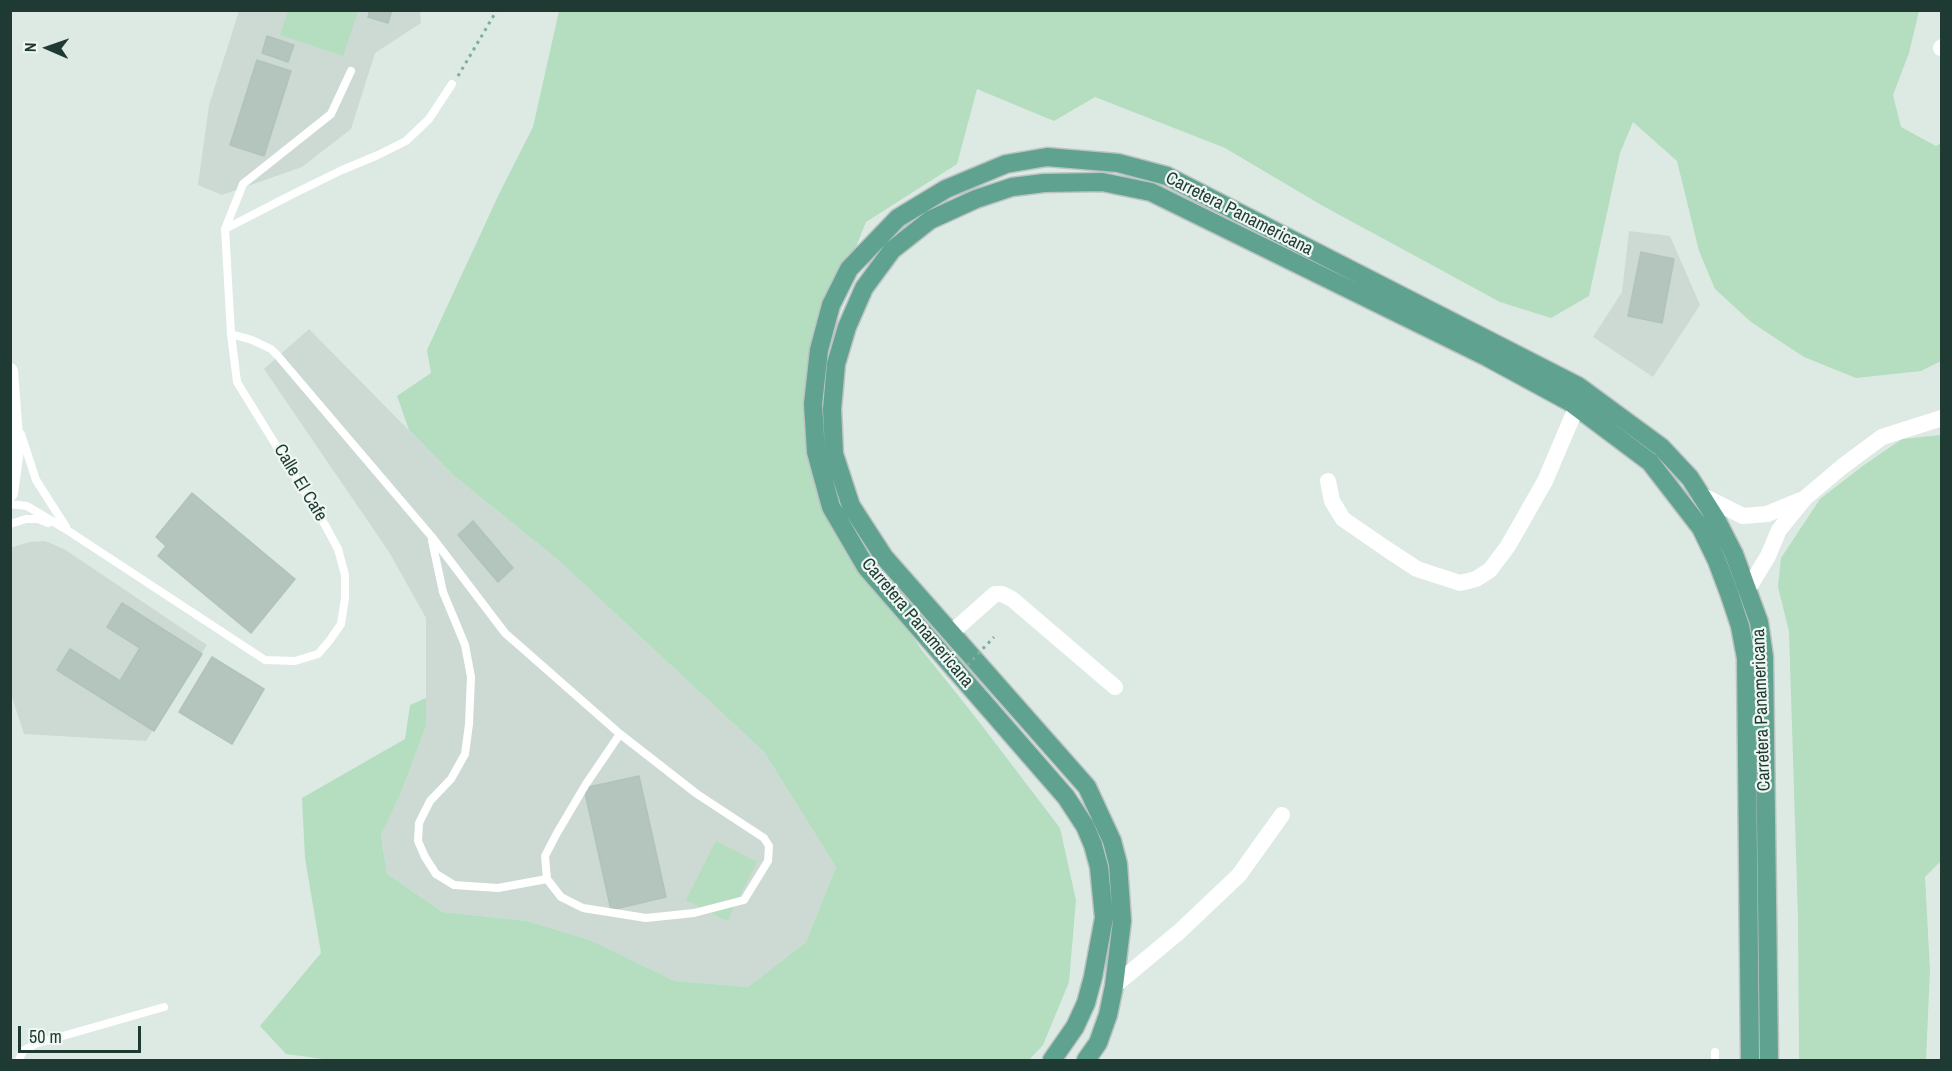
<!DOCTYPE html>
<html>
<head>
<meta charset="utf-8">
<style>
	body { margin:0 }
	#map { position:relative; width:1952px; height:1071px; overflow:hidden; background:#ddeae4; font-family:"Archivo Narrow",sans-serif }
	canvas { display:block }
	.frame { position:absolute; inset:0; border:12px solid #1e3a32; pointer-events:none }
	.north { position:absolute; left:18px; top:18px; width:60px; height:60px; -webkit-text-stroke:4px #eef7f2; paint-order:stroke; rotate:272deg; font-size:16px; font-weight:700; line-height:24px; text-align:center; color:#1e3a32 }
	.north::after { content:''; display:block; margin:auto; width:21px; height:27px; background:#1e3a32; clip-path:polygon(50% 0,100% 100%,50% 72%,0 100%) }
	.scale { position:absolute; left:18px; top:1026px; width:123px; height:27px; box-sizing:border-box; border:3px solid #1e3a32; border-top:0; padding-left:8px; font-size:18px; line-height:21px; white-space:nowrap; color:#1e3a32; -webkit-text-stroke:4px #eef7f2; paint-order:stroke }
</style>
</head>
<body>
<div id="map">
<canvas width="1952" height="1071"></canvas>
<div class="frame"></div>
<div class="north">N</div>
<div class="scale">50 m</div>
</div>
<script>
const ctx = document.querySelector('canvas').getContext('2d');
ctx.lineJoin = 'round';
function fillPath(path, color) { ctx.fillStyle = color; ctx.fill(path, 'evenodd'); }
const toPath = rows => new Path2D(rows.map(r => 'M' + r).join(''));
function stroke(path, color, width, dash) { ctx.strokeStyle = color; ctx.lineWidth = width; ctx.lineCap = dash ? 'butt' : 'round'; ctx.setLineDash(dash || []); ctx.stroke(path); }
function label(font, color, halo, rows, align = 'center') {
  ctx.font = font + ' "Archivo Narrow",sans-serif'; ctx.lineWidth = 4.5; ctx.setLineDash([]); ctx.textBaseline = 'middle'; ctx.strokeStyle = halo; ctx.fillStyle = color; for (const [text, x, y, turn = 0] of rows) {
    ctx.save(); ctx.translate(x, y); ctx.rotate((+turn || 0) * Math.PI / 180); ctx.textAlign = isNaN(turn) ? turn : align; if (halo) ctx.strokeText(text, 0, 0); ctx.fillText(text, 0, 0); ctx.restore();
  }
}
fillPath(toPath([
	[239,11,420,11,421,23,375,53,351,129,302,167,222,195,198,185,209,105],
	[1629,231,1670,236,1700,305,1653,377,1593,337,1622,292],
	[309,329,453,475,557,559,764,752,836,867,806,942,748,987,675,981,590,940,527,921,443,912,387,874,381,834,402,790,426,726,426,618,389,552,264,369],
	[45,541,64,549,207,645,146,741,24,734,11,694,10,548,29,542]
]), '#ccdad3');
fillPath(toPath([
	[288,11,358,11,343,56,280,35],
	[559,11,1919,11,1909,53,1893,95,1901,127,1936,146,1941,143,1941,361,1921,371,1856,378,1804,357,1751,322,1715,289,1699,251,1677,161,1633,122,1620,153,1589,296,1551,318,1500,302,1323,206,1225,148,1095,97,1054,121,977,89,957,164,866,222,813,353,810,443,843,529,921,649,980,723,1060,828,1076,900,1069,982,1043,1045,1029,1060,331,1060,286,1054,260,1026,321,953,305,858,302,798,405,739,410,705,426,698,426,726,402,790,381,835,387,874,443,912,527,921,590,940,675,981,748,987,806,942,836,867,764,752,557,559,453,475,409,430,397,396,431,373,427,350,499,194,533,127],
	[1941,435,1942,860,1925,877,1930,970,1926,1060,1799,1060,1798,917,1789,631,1778,587,1781,558,1820,499,1864,465,1902,439],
	[716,841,757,862,727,921,686,900]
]), '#b5ddbf');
const building = toPath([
	[370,10,392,10,388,23,368,17,370,10],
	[267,36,294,45,288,62,262,53,267,36],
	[257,60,291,71,264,156,230,145,257,60],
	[1641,252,1674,259,1662,323,1628,316,1641,252],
	[192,493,295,579,251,633,158,556,166,546,156,537,192,493],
	[473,521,513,568,498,582,458,535,473,521],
	[122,603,202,654,154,731,57,670,70,649,120,681,140,648,107,627,122,603],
	[212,657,264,689,232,744,179,712,212,657],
	[639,776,666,897,611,910,584,788,639,776]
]);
fillPath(building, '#b3c5bd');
stroke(building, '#b0c4bb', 1.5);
const primary = toPath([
	[1052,1060,1075,1027,1086,1003,1093,977,1104,918,1099,867,1093,845,1085,826,1066,797,866,567,831,507,816,452,813,404,819,350,831,305,849,269,898,218,946,189,1006,164,1047,157,1118,163,1167,176,1578,386,1661,447,1690,478,1716,519,1734,554,1759,622,1764,657,1769,1060],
	[1086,1060,1098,1043,1108,1015,1114,986,1122,921,1118,864,1112,841,1087,787,884,557,851,506,834,454,832,409,836,364,847,327,864,288,892,250,930,220,976,199,1012,187,1044,183,1102,182,1151,192,1487,357,1570,402,1650,462,1701,528,1717,561,1729,593,1740,626,1746,658,1750,1060]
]);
stroke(primary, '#bcc4c2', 21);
stroke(toPath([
	[458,76,497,10]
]), '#7caf9f', 3, [3, 4.5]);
stroke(toPath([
	[225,229,295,193,342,170,378,155,406,141,429,119,452,84],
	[231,334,252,340,271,349,278,356,432,537,505,633,620,734,697,794,764,838,769,846,768,861,744,900,694,913,646,918,583,908,561,897,547,879,545,856,557,833,586,784,620,734],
	[21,434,36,480,66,527],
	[10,504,27,506,67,530,265,660,295,661,318,654,330,640,341,624,345,598,345,575,338,549,325,525,237,382,231,334,225,229,243,184,331,114,351,71],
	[10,524,26,519,38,519,48,523],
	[432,541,443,592,465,645,471,677,469,724,465,754,451,779,430,801,419,823,418,841,425,857,436,874,454,885,498,888,547,879],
	[19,1060,23,1051,35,1044,164,1007],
	[1715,1060,1715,1052]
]), '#fff', 8);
stroke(toPath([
	[1941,48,1942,47],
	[10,371,16,450,10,493],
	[1328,481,1332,501,1343,519,1388,550,1417,569,1460,583,1476,579,1490,570,1508,546,1545,481,1577,406],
	[1701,495,1743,516,1767,514,1801,500],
	[1748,589,1768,556,1779,530,1805,498,1843,466,1882,437,1942,418],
	[951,633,995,594,1002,594,1012,599,1115,687],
	[1114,986,1180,931,1239,875,1282,815]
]), '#fff', 16);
stroke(primary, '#60a290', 18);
stroke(toPath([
	[957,676,994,637]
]), '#7caf9f', 3, [3, 4.5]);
label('18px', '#1e3a32', '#eef7f2', [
	["Carretera Panamericana",1239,214,27],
	["Calle El Cafe",300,483,59],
	["Carretera Panamericana",917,623,50],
	["Carretera Panamericana",1762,710,-92]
]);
</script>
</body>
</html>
